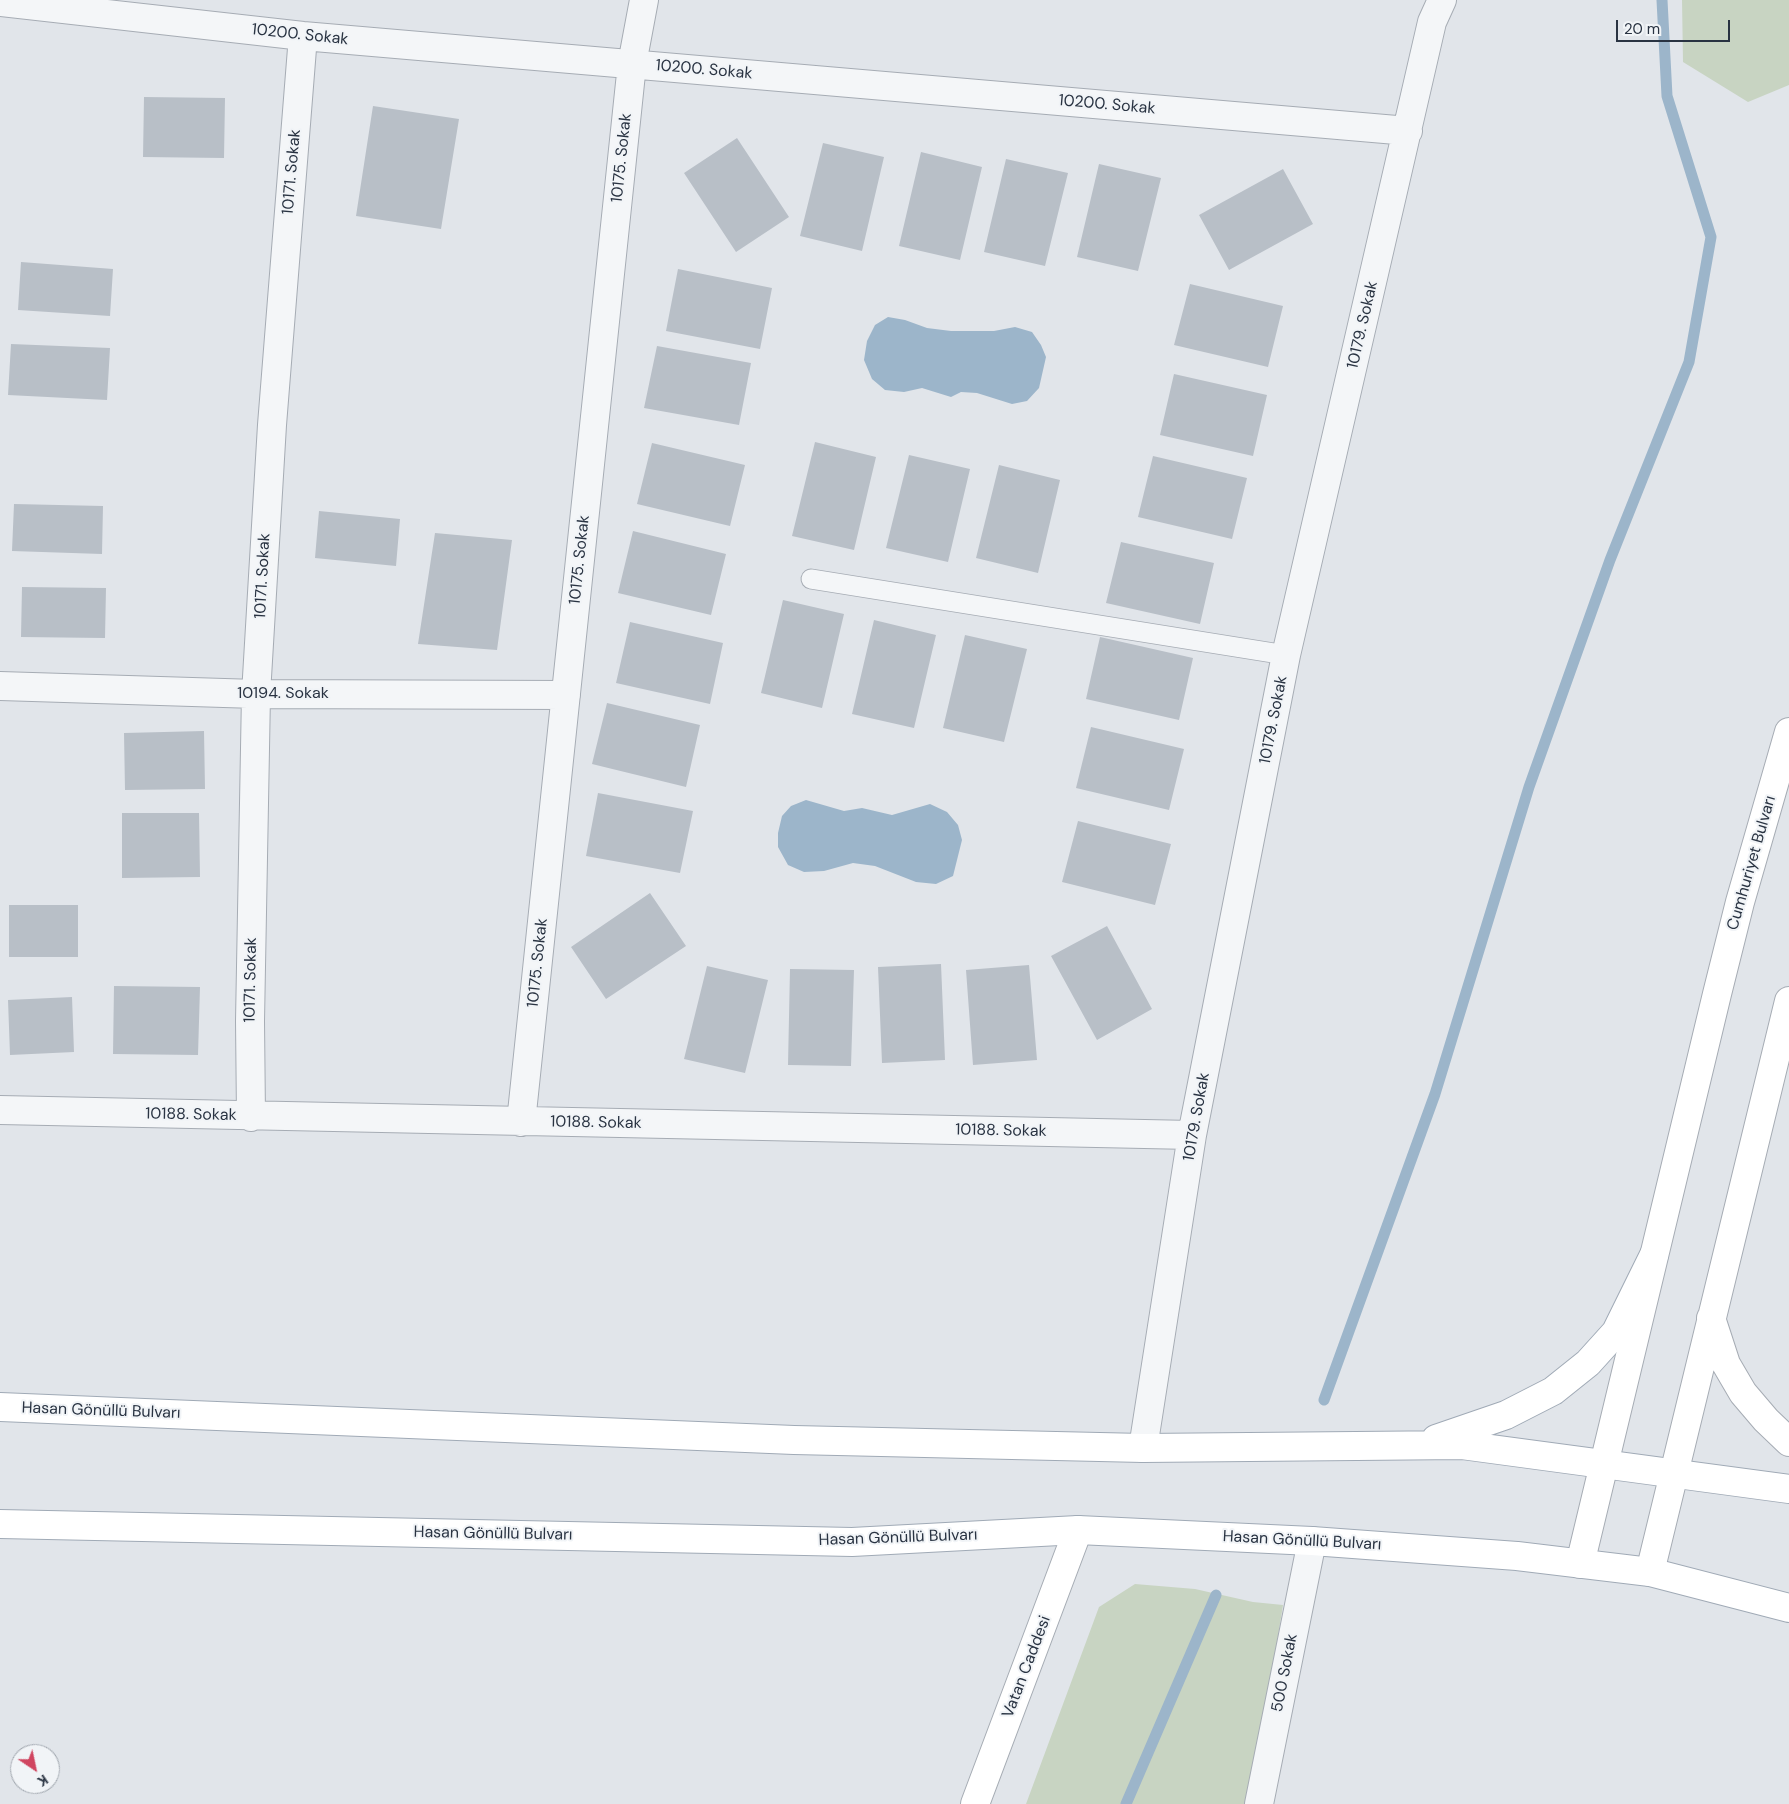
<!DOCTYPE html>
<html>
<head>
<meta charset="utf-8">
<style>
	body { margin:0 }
	#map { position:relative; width:1789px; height:1804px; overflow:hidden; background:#e1e5ea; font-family:"DM Sans",sans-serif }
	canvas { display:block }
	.north { position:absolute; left:10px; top:1744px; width:50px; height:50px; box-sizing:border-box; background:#f1f4f7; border:1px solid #a1a7af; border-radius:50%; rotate:146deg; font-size:14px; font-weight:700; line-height:20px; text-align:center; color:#293342 }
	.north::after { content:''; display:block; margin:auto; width:18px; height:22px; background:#d04560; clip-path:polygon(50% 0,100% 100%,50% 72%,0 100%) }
	.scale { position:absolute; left:1616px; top:20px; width:114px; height:22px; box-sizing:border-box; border:2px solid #293342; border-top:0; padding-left:6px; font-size:15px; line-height:18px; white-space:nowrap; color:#293342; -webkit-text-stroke:4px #f1f4f7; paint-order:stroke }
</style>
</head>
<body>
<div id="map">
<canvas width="1789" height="1804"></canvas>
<div class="north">K</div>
<div class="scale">20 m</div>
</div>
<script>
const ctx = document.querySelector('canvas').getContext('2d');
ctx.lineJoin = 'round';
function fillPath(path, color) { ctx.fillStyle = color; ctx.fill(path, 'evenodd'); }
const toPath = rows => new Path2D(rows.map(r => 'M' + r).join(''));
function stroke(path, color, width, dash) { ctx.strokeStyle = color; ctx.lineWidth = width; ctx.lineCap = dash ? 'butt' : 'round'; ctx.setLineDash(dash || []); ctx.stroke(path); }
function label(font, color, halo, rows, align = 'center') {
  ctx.font = font + ' "DM Sans",sans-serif'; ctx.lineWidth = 4; ctx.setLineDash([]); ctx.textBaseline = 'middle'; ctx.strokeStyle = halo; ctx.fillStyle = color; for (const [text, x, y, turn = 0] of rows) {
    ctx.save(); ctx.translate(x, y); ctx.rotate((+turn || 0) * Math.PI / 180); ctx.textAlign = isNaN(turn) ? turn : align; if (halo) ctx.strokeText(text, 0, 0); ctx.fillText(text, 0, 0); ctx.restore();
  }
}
fillPath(toPath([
	[1682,0,1789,0,1789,85,1748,102,1683,62],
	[1135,1584,1195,1589,1253,1602,1283,1605,1251,1804,1026,1804,1099,1607]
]), '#c8d4c2');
fillPath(toPath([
	[888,317,905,320,927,328,951,331,994,331,1015,327,1032,332,1041,345,1046,357,1039,388,1027,401,1012,404,977,393,961,392,951,397,922,388,904,392,885,390,872,379,864,360,867,341,875,325],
	[806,800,844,811,862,808,892,815,930,804,947,812,958,825,962,840,953,876,936,884,916,882,875,866,853,863,824,871,804,872,788,865,778,847,778,833,782,816,791,806]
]), '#9cb5ca');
stroke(toPath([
	[1324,1400,1435,1094,1529,787,1610,560,1689,362,1711,237,1667,96,1662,0],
	[1126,1804,1216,1595]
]), '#9cb5ca', 11);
fillPath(toPath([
	[144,97,225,98,224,158,143,157],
	[373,106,459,119,441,229,356,216],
	[737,138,789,217,736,252,684,173],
	[823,143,884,157,862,251,800,236],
	[921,152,982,167,960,260,899,246],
	[1006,159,1068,173,1045,266,984,252],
	[1099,164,1161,178,1138,271,1077,257],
	[1283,169,1313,224,1229,270,1199,215],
	[21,262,113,269,110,316,18,310],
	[678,269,772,288,760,349,666,331],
	[1190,284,1283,306,1268,367,1174,345],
	[11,344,110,348,107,400,8,395],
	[657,346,751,363,739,425,644,408],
	[1174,374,1267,395,1253,456,1160,435],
	[815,442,876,457,854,550,792,536],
	[652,443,745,465,730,526,637,504],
	[909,455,970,469,948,562,886,548],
	[1153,456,1247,478,1232,539,1138,517],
	[999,465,1060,480,1038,573,976,558],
	[14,504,103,506,102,554,12,551],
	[319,511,400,519,396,566,315,558],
	[633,531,726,554,711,615,618,593],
	[435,533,512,540,497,650,418,644],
	[1121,542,1214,563,1200,624,1106,603],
	[22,587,106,588,105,638,21,637],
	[783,600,844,614,822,708,761,693],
	[874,620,936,635,914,728,852,714],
	[630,622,723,643,710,704,616,683],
	[965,635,1027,649,1004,742,943,728],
	[1100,637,1193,658,1179,720,1086,699],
	[607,703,700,725,686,787,592,764],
	[1091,727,1184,749,1169,810,1076,788],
	[204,731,205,789,125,790,124,733],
	[598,793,693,811,680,873,586,856],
	[122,813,199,813,200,877,122,878],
	[1078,821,1171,844,1155,905,1062,882],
	[650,893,686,946,606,999,571,947],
	[9,905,78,905,78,957,9,957],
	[1107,926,1152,1009,1097,1040,1051,956],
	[941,964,945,1060,882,1063,878,967],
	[1029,965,1037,1060,973,1065,966,970],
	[707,966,768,980,745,1073,684,1059],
	[790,969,854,970,851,1066,788,1065],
	[114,986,200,987,198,1055,113,1054],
	[72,997,74,1052,10,1055,8,1000]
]), '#b8bfc7');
const lane = toPath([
	[811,579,1286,655]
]);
const street = toPath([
	[0,2,303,36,1408,131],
	[0,686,256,694,566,695],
	[0,1110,1192,1135],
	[251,1117,250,1021,256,694,272,425,303,36],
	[521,1122,632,64,644,0],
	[1143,1448,1192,1135,1286,655,1432,22,1442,0],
	[1259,1804,1312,1541]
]);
const secondary = toPath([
	[1711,1318,1726,1364,1743,1393,1766,1420,1789,1442],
	[1580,1564,1717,994,1740,902,1789,732],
	[1650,1572,1789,1001],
	[975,1804,1078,1530]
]);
const primary = toPath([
	[0,1407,794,1440,1143,1448,1462,1445,1789,1489],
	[1436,1439,1506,1415,1553,1391,1588,1363,1616,1332,1654,1255],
	[0,1524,852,1542,1078,1530,1312,1541,1517,1556,1650,1572,1789,1608]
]);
stroke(lane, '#a6acb4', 21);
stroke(street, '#a6acb4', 30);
stroke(secondary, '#a6acb4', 30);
stroke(primary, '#a0aab6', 30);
stroke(lane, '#f4f6f8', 19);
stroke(street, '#f4f6f8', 28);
stroke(secondary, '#fff', 28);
stroke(primary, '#fff', 28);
label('16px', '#293342', '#f1f4f7', [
	["10200. Sokak",300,35,6],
	["10200. Sokak",704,70,5],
	["10200. Sokak",1107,105,5],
	["10175. Sokak",622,158,-84],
	["10171. Sokak",292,172,-85],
	["10179. Sokak",1363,325,-77],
	["10175. Sokak",580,560,-84],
	["10171. Sokak",263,576,-87],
	["10194. Sokak",283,694],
	["10179. Sokak",1274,720,-79],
	["Cumhuriyet Bulvarı",1752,863,-74],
	["10175. Sokak",538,963,-84],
	["10171. Sokak",251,980,-89],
	["10188. Sokak",191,1115,1],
	["10179. Sokak",1197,1117,-80],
	["10188. Sokak",596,1123,1],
	["10188. Sokak",1001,1131,1],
	["Hasan Gönüllü Bulvarı",101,1411,2],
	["Hasan Gönüllü Bulvarı",493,1534,1],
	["Hasan Gönüllü Bulvarı",898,1538,-2],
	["Hasan Gönüllü Bulvarı",1302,1541,3],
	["Vatan Caddesi",1027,1667,-69],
	["500 Sokak",1285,1673,-79]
]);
</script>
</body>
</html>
